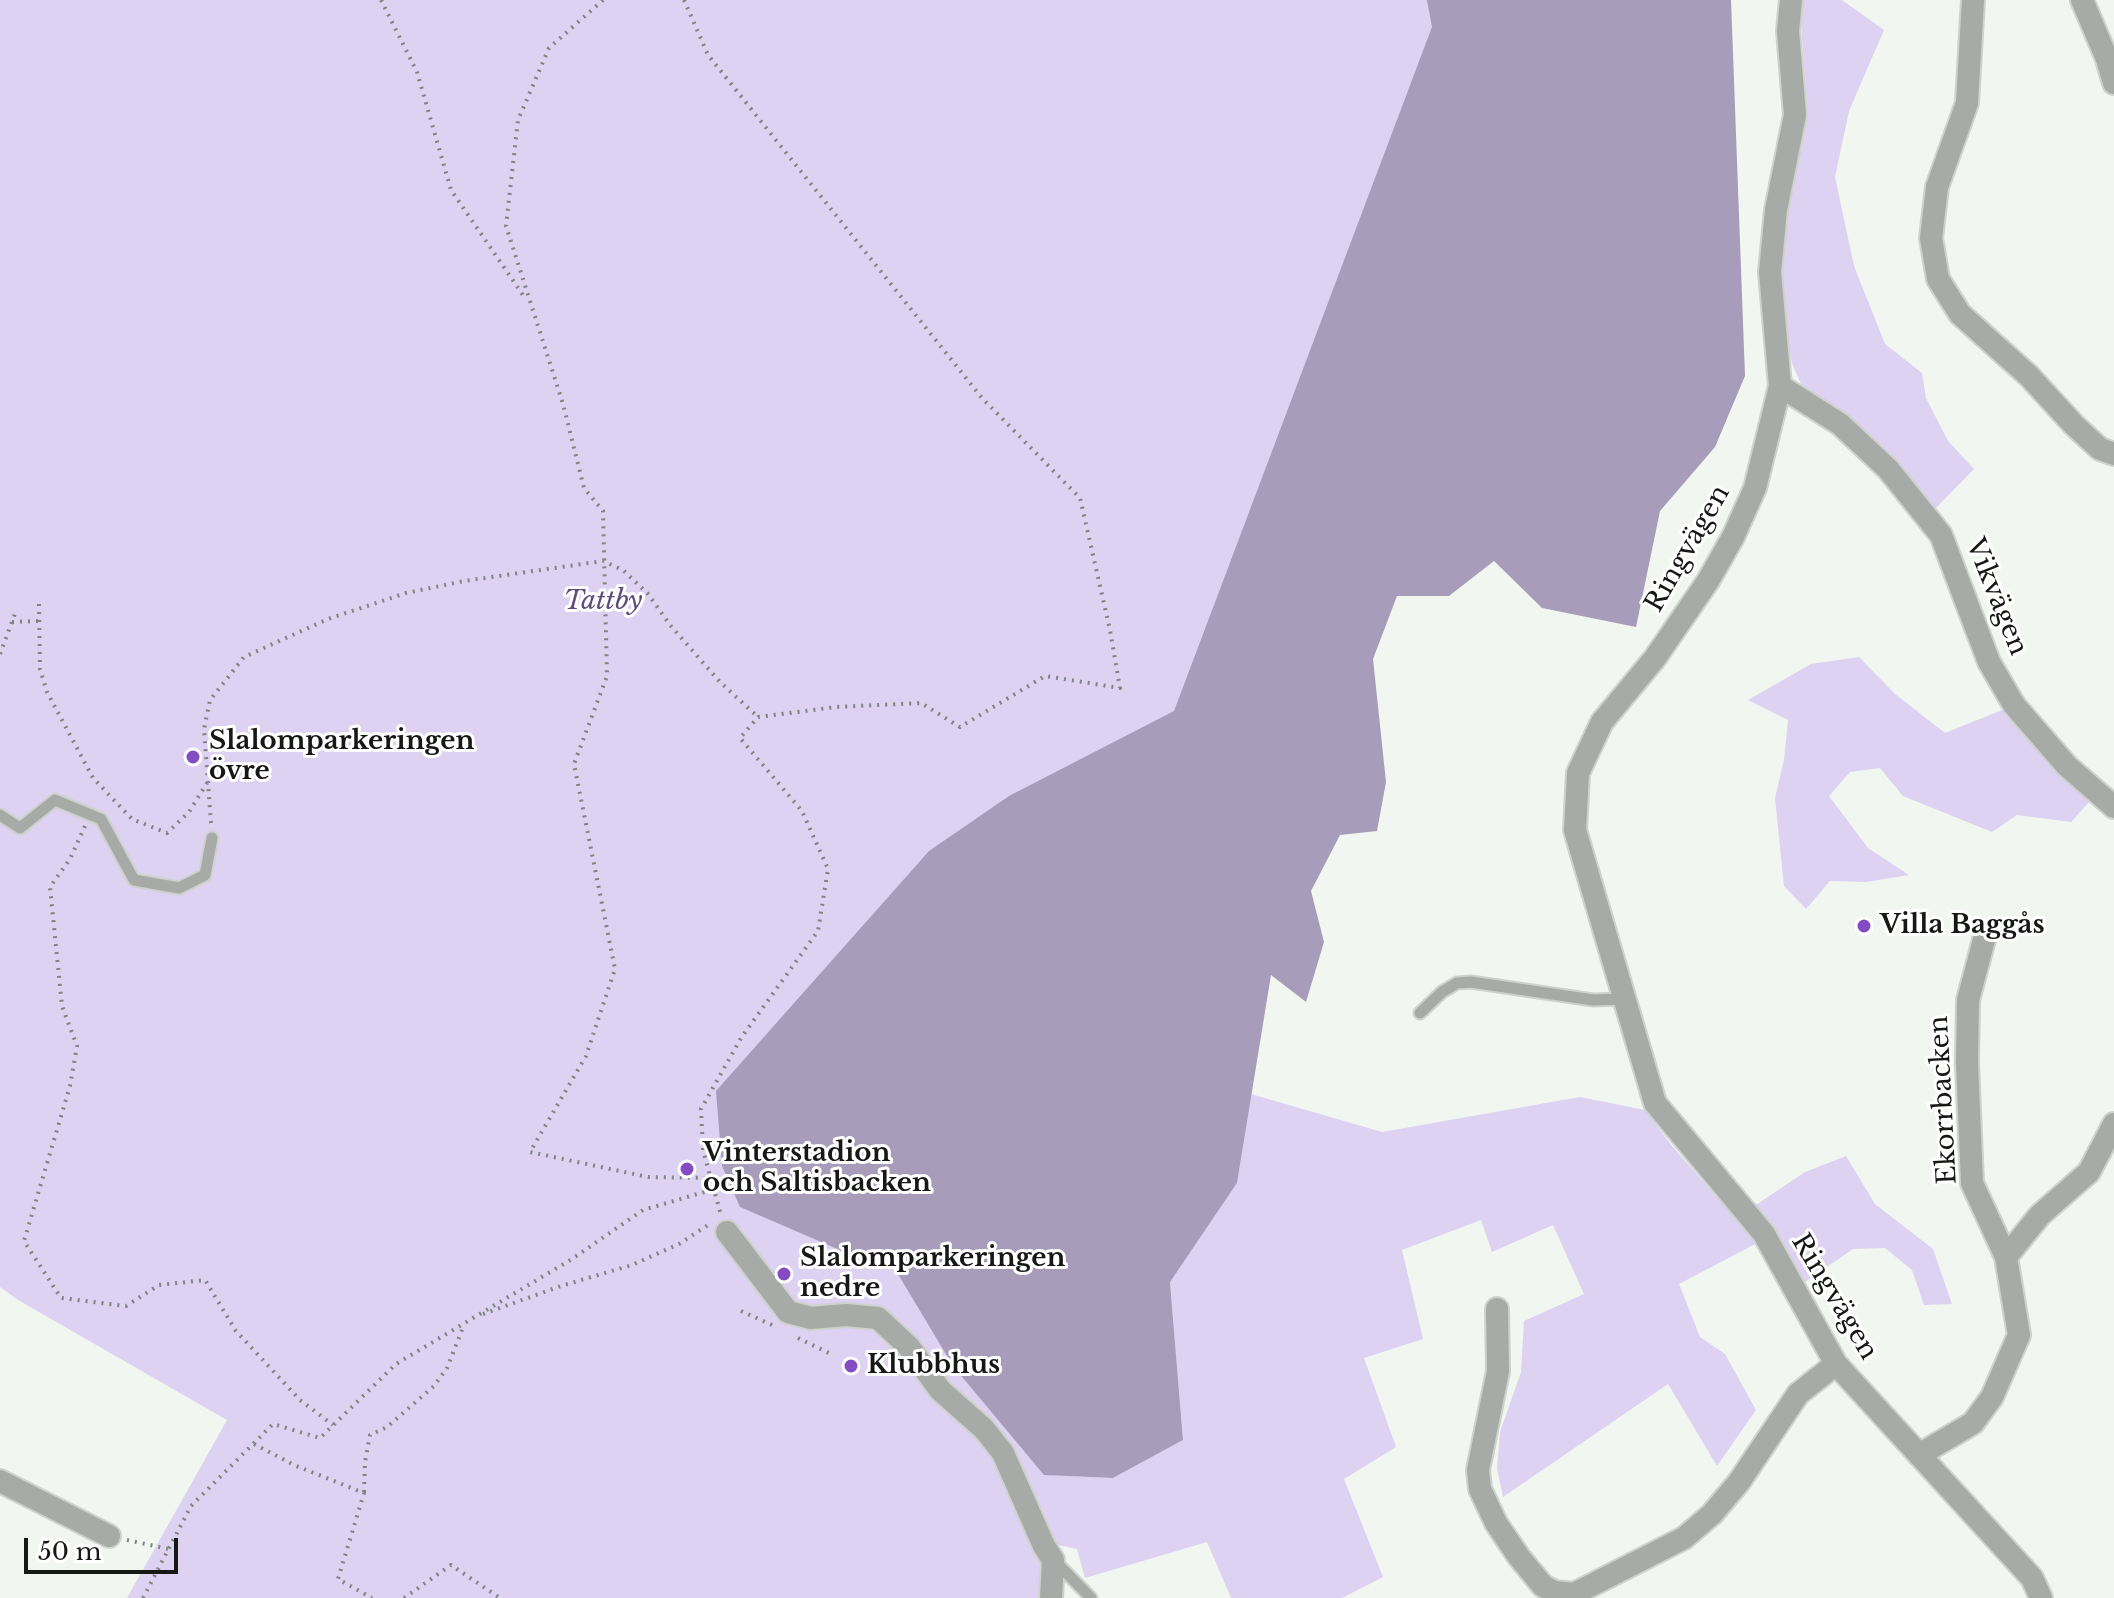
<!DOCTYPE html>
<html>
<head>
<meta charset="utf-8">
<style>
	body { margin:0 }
	#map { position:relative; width:2114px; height:1598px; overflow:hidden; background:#f1f6f0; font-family:"Libre Baskerville",serif }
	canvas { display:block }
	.scale { position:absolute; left:24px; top:1538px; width:154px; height:36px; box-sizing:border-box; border:4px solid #161816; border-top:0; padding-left:10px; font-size:24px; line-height:28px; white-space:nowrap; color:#161816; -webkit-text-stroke:6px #fff; paint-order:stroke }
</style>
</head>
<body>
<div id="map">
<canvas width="2114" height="1598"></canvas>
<div class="scale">50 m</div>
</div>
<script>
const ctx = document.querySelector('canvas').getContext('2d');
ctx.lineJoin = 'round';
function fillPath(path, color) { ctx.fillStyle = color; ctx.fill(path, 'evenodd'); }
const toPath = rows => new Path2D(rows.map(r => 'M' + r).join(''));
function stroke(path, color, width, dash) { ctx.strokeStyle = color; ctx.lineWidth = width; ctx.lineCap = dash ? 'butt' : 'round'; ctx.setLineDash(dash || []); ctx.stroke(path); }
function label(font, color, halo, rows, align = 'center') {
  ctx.font = font + ' "Libre Baskerville",serif'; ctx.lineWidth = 6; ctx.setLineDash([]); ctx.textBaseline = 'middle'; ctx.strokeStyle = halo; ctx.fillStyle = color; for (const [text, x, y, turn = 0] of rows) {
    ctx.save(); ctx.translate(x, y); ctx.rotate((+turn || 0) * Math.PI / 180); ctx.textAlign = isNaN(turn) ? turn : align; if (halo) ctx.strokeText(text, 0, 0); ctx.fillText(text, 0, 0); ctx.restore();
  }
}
fillPath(toPath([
	[0,0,1562,0,1049,1475,1113,1478,1183,1440,1170,1281,1237,1183,1251,1094,1382,1132,1580,1097,1645,1110,1672,1146,1757,1243,1679,1284,1700,1337,1725,1354,1756,1410,1717,1466,1668,1384,1503,1497,1497,1468,1500,1432,1521,1372,1524,1321,1584,1294,1553,1225,1492,1252,1481,1220,1402,1250,1423,1339,1364,1358,1396,1447,1344,1479,1383,1577,1342,1598,1231,1598,1207,1542,1085,1578,1077,1549,1044,1542,1041,1598,127,1598,227,1420,18,1300,0,1287],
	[1799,0,1842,0,1884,30,1849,111,1835,177,1854,266,1885,344,1922,373,1926,398,1948,441,1974,469,1935,509,1895,465,1849,420,1802,386,1793,366,1785,336,1781,261,1786,216,1808,116],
	[1859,657,1895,694,1945,733,2002,710,2090,801,2071,822,2017,815,1992,832,1903,796,1880,768,1850,772,1829,796,1868,848,1909,875,1866,882,1830,881,1806,909,1784,886,1775,798,1784,760,1788,720,1748,700,1811,664],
	[1846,1156,1875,1204,1933,1249,1952,1304,1924,1305,1912,1270,1885,1248,1853,1249,1802,1284,1753,1207,1805,1172]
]), '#ddd2f2');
fillPath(toPath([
	[1427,0,1731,0,1745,376,1715,447,1660,511,1636,627,1542,608,1494,561,1449,596,1397,596,1373,659,1386,782,1377,831,1340,835,1311,891,1324,942,1306,1002,1271,975,1237,1183,1170,1282,1183,1440,1113,1478,1044,1475,953,1366,883,1249,849,1254,740,1207,722,1166,716,1091,929,851,1009,796,1174,711,1432,27]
]), '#a89cbb');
const service = toPath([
	[0,815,20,828,55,800,91,815,101,819,134,880,179,888,205,875,212,838],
	[1420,1013,1442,992,1457,983,1471,982,1593,1000,1624,999],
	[1055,1561,1091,1598]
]);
const minor = toPath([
	[1791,0,1788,31,1795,115,1776,210,1770,272,1780,386,1755,488,1733,537,1708,581,1655,658,1602,722,1578,773,1575,830,1655,1103,1764,1234,1836,1364,2032,1578,2041,1598],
	[1973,0,1967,103,1937,187,1931,238,1938,279,1960,314,2029,376,2074,425,2100,449,2114,454],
	[2082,0,2107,59,2114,83],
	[1780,386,1840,424,1888,469,1941,535,1989,662,2014,705,2067,766,2114,807],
	[1985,936,1968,1000,1967,1062,1972,1183,2006,1257],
	[727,1232,788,1312,811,1318,846,1315,878,1318,909,1347,940,1390,984,1429,1003,1453,1044,1546,1053,1560,1051,1598],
	[1497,1309,1498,1371,1478,1470,1480,1489,1496,1523,1519,1557,1543,1586,1555,1592,1574,1594,1684,1538,1712,1514,1739,1482,1798,1394,1836,1364],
	[1919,1455,1973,1423,1992,1397,2019,1335,2006,1257,2040,1215,2089,1172,2114,1124],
	[0,1481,109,1536]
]);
stroke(service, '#ced2cd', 15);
stroke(minor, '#ced2cd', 26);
stroke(toPath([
	[381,0,417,72,451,190,525,298],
	[603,0,549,48,518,120,506,226,563,404,584,488,603,511,607,676,574,764,615,969,586,1056,530,1152,648,1177,709,1178],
	[684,0,708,55,982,398,1080,498,1110,630,1120,688,1045,676,960,727,921,703,836,707,758,717,740,738,802,811,828,869,818,931,741,1038,701,1109,703,1150,721,1215],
	[39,604,40,669,47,692,93,778,132,819,167,833,189,812,207,783],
	[12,622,38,621],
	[0,654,16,611],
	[211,823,204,729,210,700,244,657,328,619,406,593,464,581,603,561,623,570,648,594,670,625,720,682,758,717],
	[85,826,70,859,50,887,62,1006,77,1046,70,1086,24,1241,61,1298,126,1306,159,1285,205,1280,236,1331,300,1400,333,1425],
	[741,1311,772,1325],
	[483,1314,561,1286,632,1265,679,1244,708,1225],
	[798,1338,833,1355],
	[254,1444,294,1465,364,1493,338,1579,372,1598],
	[364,1492,365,1462,370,1435,387,1427,434,1386,447,1368,464,1325],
	[127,1540,169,1549],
	[143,1598,191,1506,273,1424,320,1438,396,1364,572,1259,643,1210,711,1190],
	[404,1598,451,1565,500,1598]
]), '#818581', 4, [2, 6]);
stroke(service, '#a7aaa7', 11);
stroke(minor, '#a7aaa7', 22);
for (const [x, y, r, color] of [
	[193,757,8,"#834cc3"],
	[1864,926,8,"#834cc3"],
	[687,1169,8,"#834cc3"],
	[784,1274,8,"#834cc3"],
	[851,1366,8,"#834cc3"]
]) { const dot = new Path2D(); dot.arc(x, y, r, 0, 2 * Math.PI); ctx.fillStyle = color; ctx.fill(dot); stroke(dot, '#fff', 3); }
label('26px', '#161816', '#fff', [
	["Ringvägen",1688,549,-60],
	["Vikvägen",1996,597,68],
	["Ekorrbacken",1944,1100,-93],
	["Ringvägen",1834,1297,59]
]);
label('italic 26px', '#5e4c7a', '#fff', [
	["Tattby",603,602]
]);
label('bold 26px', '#161816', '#fff', [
	["Slalomparkeringen",209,742],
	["övre",209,772],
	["Villa Baggås",1880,926],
	["Vinterstadion",703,1154],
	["och Saltisbacken",703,1184],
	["Slalomparkeringen",800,1259],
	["nedre",800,1289],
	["Klubbhus",867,1366]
], 'left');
</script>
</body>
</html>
